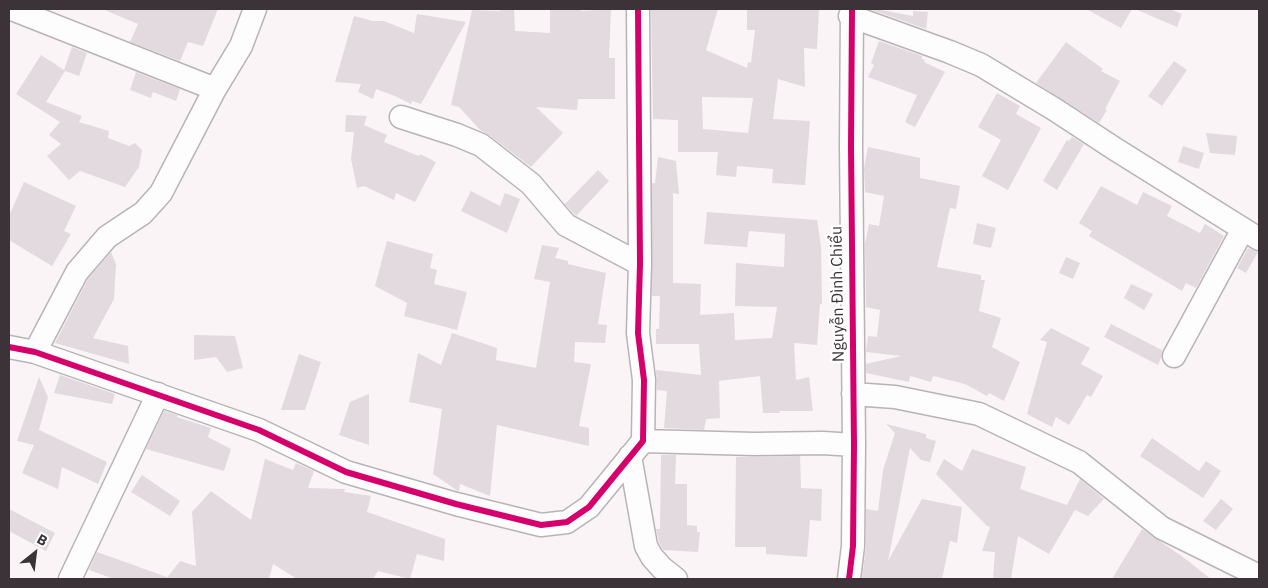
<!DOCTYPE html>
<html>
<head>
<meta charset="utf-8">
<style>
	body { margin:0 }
	#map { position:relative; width:1268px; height:588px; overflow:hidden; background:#faf4f7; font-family:"IBM Plex Sans",sans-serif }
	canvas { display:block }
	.frame { position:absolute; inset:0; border:10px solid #3c3338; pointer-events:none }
	.north { position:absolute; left:10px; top:528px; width:50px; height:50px; -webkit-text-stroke:4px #fff; paint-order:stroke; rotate:29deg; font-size:14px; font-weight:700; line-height:20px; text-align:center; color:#3c3338 }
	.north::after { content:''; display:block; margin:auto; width:18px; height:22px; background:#3c3338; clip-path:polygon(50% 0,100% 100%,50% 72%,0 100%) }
</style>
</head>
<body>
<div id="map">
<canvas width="1268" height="588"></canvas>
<div class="frame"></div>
<div class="north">B</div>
</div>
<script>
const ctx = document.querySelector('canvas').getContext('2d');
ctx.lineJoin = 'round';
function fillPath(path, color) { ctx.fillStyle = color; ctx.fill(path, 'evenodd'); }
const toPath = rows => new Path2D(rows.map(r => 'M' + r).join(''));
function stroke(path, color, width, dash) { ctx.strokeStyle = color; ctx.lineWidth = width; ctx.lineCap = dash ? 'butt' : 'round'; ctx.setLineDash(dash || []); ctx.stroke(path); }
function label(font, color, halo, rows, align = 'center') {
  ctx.font = font + ' "IBM Plex Sans",sans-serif'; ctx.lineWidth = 5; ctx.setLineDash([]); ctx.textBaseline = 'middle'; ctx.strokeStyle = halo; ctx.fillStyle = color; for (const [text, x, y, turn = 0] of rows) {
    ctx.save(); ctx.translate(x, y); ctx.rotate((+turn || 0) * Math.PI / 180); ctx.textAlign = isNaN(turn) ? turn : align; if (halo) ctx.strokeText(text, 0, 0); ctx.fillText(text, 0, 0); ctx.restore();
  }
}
fillPath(toPath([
	[102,9,218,9,203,46,188,42,180,61,130,42,138,24],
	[500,9,514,9,515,31,550,33,550,9,581,9,581,11,611,9,609,58,615,58,615,99,578,99,577,110,536,107,563,133,531,167,489,135,480,130,459,107,451,105,472,10,500,11],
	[651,9,718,9,706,50,747,68,748,62,751,63,755,30,747,30,747,9,819,9,817,49,804,48,805,87,778,79,773,119,810,121,805,185,772,183,773,169,737,166,736,177,716,175,718,152,678,152,678,120,653,119],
	[702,97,753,98,748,133,703,129],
	[869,9,876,9,913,16,913,11,928,12,926,29],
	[1086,9,1132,9,1121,28],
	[1135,9,1170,9,1182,14,1177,27],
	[417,14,466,22,421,104,412,101,411,104,395,96,376,89,373,99,358,92,361,84,335,82,354,16,373,21,384,21,414,33],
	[879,41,922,56,922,59,925,60,924,62,945,72,915,127,905,122,917,95,868,77,874,65,871,63],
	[1066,42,1103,69,1101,71,1120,81,1105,109,1107,110,1099,123,1036,83],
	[72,47,87,53,79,76,65,71,46,102,82,116,79,122,109,131,108,138,129,146,135,143,142,150,139,167,125,187,80,171,69,180,47,156,61,144,49,135,60,122,16,94,41,55,64,70],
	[1174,61,1187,70,1162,106,1148,96],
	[136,72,180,89,176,101,153,92,151,98,130,90],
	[997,93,1020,106,1016,114,1041,128,1008,190,982,176,1001,140,978,127],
	[346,115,367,116,364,125,387,135,384,142,419,156,420,154,436,162,415,202,396,193,394,200,364,186,357,188,351,159,354,132,345,132],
	[1206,133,1237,136,1235,155,1210,153],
	[1072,137,1084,144,1057,190,1043,181,1067,140,1069,141],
	[1183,146,1204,153,1199,169,1178,162],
	[868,147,920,158,920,178,960,186,956,209,950,208,937,267,981,275,981,280,985,280,979,311,1001,318,992,347,1020,362,1004,401,989,393,987,396,965,384,933,376,931,382,910,376,909,382,866,373,866,364,901,356,866,352,868,336,877,337,880,310,866,307,865,244,869,224,879,226,884,196,865,192,864,168],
	[658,157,676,161,679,194,673,193,673,283,701,284,700,315,734,313,735,340,772,338,777,307,735,306,736,263,784,267,785,234,749,231,747,247,704,244,707,212,817,220,821,246,822,304,820,304,817,345,794,343,796,380,809,377,813,411,779,411,780,413,763,413,760,376,719,381,720,418,706,419,704,430,664,428,667,391,657,390,656,370,701,375,699,344,656,344,656,329,659,329,660,296,652,296,652,183,655,183],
	[598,170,609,181,576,216,565,204],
	[24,182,76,206,64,231,71,234,52,266,9,240,9,216],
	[1101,186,1137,205,1143,192,1172,206,1167,216,1200,233,1205,224,1224,236,1196,288,1186,283,1182,291,1089,236,1092,231,1079,223],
	[471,191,500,206,505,193,520,199,507,233,461,211],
	[977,223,996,228,991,248,973,244],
	[387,241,433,254,430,268,437,270,434,284,467,292,457,330,404,316,407,303,375,286],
	[542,245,559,248,555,258,568,261,568,264,606,273,598,324,607,325,605,343,575,342,574,362,591,364,579,426,589,428,589,446,497,425,490,496,460,484,459,491,458,491,433,474,442,409,409,402,418,353,441,365,452,333,497,348,496,360,536,368,550,282,534,279],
	[1248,248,1258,252,1246,273,1237,268],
	[111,252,116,264,114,299,93,338,128,346,129,364,55,343,88,279],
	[1066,257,1080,263,1073,279,1059,273],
	[1131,284,1153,294,1144,310,1124,298],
	[1111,324,1162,350,1161,358,1158,365,1104,337],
	[1051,328,1090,348,1081,364,1103,376,1091,397,1087,395,1069,425,1056,417,1052,427,1027,414,1047,342,1040,340],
	[194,335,235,336,243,368,227,372,216,357,194,360],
	[299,354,321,362,305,410,281,410],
	[60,375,115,394,112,404,54,393],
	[39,377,48,397,39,430,107,462,98,484,62,467,58,489,22,473,34,445,17,441],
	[369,394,369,445,339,435,350,402],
	[164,411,177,415,177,417,211,428,208,437,231,449,224,471,146,449],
	[886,424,926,434,926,438,936,441,930,462,921,460,910,448,888,561,922,499,962,507,957,543,950,541,942,579,862,579,866,546,866,509,878,511,883,470,895,433],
	[1152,438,1199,471,1206,461,1221,471,1203,498,1140,456],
	[972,449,1026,467,1020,489,1067,505,1080,479,1104,499,1088,516,1075,510,1049,554,1018,536,1011,579,993,579,995,552,982,551,990,527,987,526,936,474,944,459,962,471],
	[661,455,676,455,675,484,687,484,687,525,697,526,697,532,700,532,698,552,663,550,659,542,656,529,660,529],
	[800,456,801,488,822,489,821,521,810,520,807,557,766,554,766,547,735,547,736,457],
	[265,459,293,470,296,463,314,471,308,488,345,489,344,492,371,496,367,512,445,539,444,561,417,554,410,579,378,571,373,579,297,579,273,564,269,579,114,579,89,570,97,552,167,577,166,579,180,561,196,566,192,512,211,491,251,520],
	[142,475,180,501,170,516,131,492],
	[1221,499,1233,509,1216,530,1203,521],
	[9,509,55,533,46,551,9,531],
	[1142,529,1183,557,1211,579,1112,579]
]), '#e2dade');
const minor = toPath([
	[12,9,215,89],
	[850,16,950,52,981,65,1054,109,1115,149,1259,239],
	[401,117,457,135,481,145,531,184,566,225,640,264],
	[9,347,35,352,259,430,346,472,456,504,541,525,567,522,589,507,643,441,644,380,638,333,640,264,638,9],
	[35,352,77,272,107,237,143,213,161,193,215,89,241,46,255,9],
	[1174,356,1243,229],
	[853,394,895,397,979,414,1079,462,1162,528,1259,576],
	[643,441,754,444,823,443,854,445],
	[630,456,646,546,652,557,662,568,676,579],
	[70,579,158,394],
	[849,579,853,546,854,445,851,146,852,9]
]);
stroke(minor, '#b9b3b6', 25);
stroke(minor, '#fefdfe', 22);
stroke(toPath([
	[9,347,35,352,259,430,346,472,456,504,541,525,567,522,589,507,643,441,644,380,638,333,640,264,638,9],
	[849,579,853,546,854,445,851,146,852,9]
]), '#d6006c', 6);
label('16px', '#3c3338', '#fff', [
	["Nguyễn Đình Chiểu",838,294,-91]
]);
</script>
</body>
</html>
